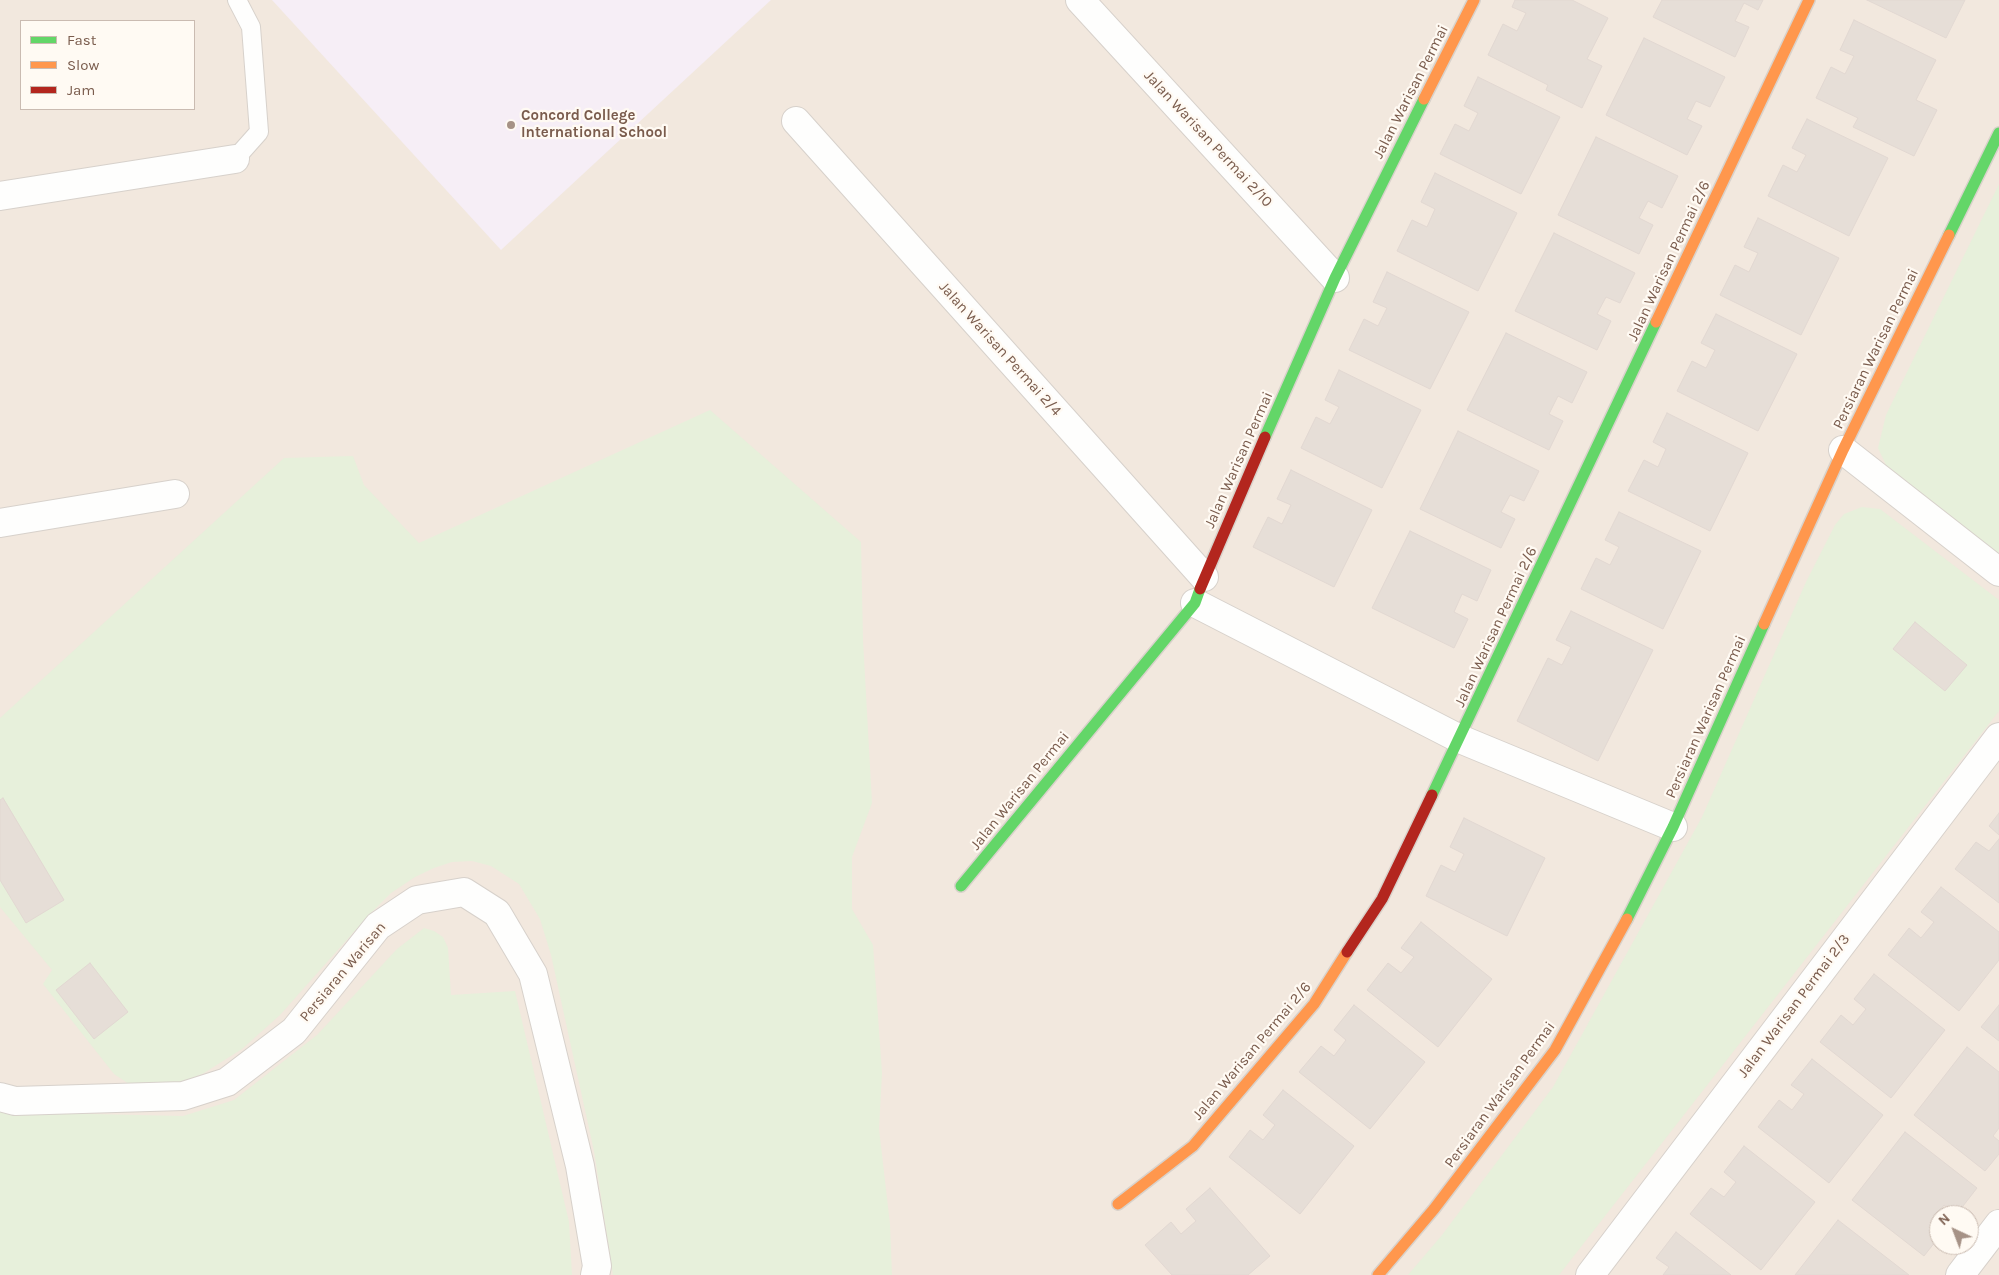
<!DOCTYPE html>
<html>
<head>
<meta charset="utf-8">
<style>
	body { margin:0 }
	#map { position:relative; width:1999px; height:1275px; overflow:hidden; background:#f9f5f0; font-family:Karla,sans-serif }
	canvas { display:block }
	.legend { position:absolute; left:20px; top:20px; width:175px; height:90px; box-sizing:border-box; background:#fffaf3; border:1px solid #cabbb1; margin:0; padding:6px 9px; list-style:none; font-size:15px; color:#7a5c4d }
	.legend li { display:flex; align-items:center; gap:10px; height:25px }
	.legend b { width:25px; border:1px solid #cabbb1 }
	.north { position:absolute; left:1929px; top:1205px; width:50px; height:50px; box-sizing:border-box; background:#fffaf3; border:1px solid #cabbb1; border-radius:50%; rotate:317deg; font-size:14px; font-weight:700; line-height:20px; text-align:center; color:#7a5c4d }
	.north::after { content:''; display:block; margin:auto; width:18px; height:22px; background:#a69286; clip-path:polygon(50% 0,100% 100%,50% 72%,0 100%) }
</style>
</head>
<body>
<div id="map">
<canvas width="1999" height="1275"></canvas>
<ul class="legend">
<li><b style="height:6px;background:#63d668"></b>Fast</li>
<li><b style="height:6px;background:#ff974d"></b>Slow</li>
<li><b style="height:6px;background:#b3261e"></b>Jam</li>
</ul>
<div class="north">N</div>
</div>
<script>
const ctx = document.querySelector('canvas').getContext('2d');
ctx.lineJoin = 'round';
function fillPath(path, color) { ctx.fillStyle = color; ctx.fill(path, 'evenodd'); }
const toPath = rows => new Path2D(rows.map(r => 'M' + r).join(''));
function stroke(path, color, width, dash) { ctx.strokeStyle = color; ctx.lineWidth = width; ctx.lineCap = dash ? 'butt' : 'round'; ctx.setLineDash(dash || []); ctx.stroke(path); }
function label(font, color, halo, rows, align = 'center') {
  ctx.font = font + ' Karla,sans-serif'; ctx.lineWidth = 4.5; ctx.setLineDash([]); ctx.textBaseline = 'middle'; ctx.strokeStyle = halo; ctx.fillStyle = color; for (const [text, x, y, turn = 0] of rows) {
    ctx.save(); ctx.translate(x, y); ctx.rotate((+turn || 0) * Math.PI / 180); ctx.textAlign = isNaN(turn) ? turn : align; if (halo) ctx.strokeText(text, 0, 0); ctx.fillText(text, 0, 0); ctx.restore();
  }
}
fillPath(toPath([
	[0,0,1999,0,1999,1275,0,1275],
	[21,21,194,21,194,109,21,109],
	[1939,1215,1969,1215,1969,1245,1939,1245]
]), '#f2e8de');
fillPath(toPath([
	[272,0,771,0,501,250]
]), '#f6eef6');
fillPath(toPath([
	[1999,184,1999,554,1886,465,1878,448,1886,415],
	[710,410,861,542,863,640,872,803,852,857,852,909,873,945,882,1073,879,1129,890,1224,892,1275,613,1275,594,1151,551,955,540,919,519,884,491,866,472,861,452,862,434,868,415,877,391,893,368,916,280,1015,242,1049,204,1073,175,1085,129,1084,114,1074,43,984,52,970,0,907,0,718,284,458,353,456,364,485,419,543],
	[1862,507,1880,509,1999,600,1999,711,1559,1275,1408,1275,1442,1235,1553,1087,1702,817,1806,582,1835,525,1844,514],
	[424,928,434,931,443,937,448,948,451,995,515,991,569,1222,572,1275,0,1275,0,1112,183,1116,234,1100,317,1035,397,949]
]), '#e7f0db');
const building = toPath([
	[1515,0,1572,0,1608,18,1587,59,1602,66,1582,108,1546,90,1548,85,1488,55,1503,24,1517,31,1526,13,1512,7,1515,0],
	[1662,0,1763,0,1758,10,1744,3,1735,21,1749,27,1735,57,1653,17,1662,0],
	[1867,0,1965,0,1946,38,1867,0],
	[1854,20,1936,60,1916,100,1937,110,1914,156,1853,127,1858,118,1816,98,1831,67,1845,74,1854,56,1840,50,1854,20],
	[1644,38,1725,77,1710,107,1696,101,1687,119,1702,126,1687,155,1606,115,1644,38],
	[1478,77,1560,117,1521,194,1440,154,1455,124,1469,131,1478,113,1464,106,1478,77],
	[1807,119,1888,158,1849,236,1768,196,1783,165,1797,172,1806,155,1792,148,1807,119],
	[1596,137,1678,176,1662,208,1648,201,1639,218,1653,225,1639,254,1558,215,1596,137],
	[1435,173,1517,213,1478,291,1397,251,1412,220,1427,227,1435,209,1421,202,1435,173],
	[1758,218,1839,258,1801,335,1720,295,1735,265,1749,272,1758,253,1744,247,1758,218],
	[1554,233,1635,273,1620,303,1606,297,1597,314,1611,321,1597,350,1515,311,1554,233],
	[1387,272,1469,312,1430,389,1349,350,1364,319,1378,326,1387,308,1373,302,1387,272],
	[1716,314,1797,354,1758,431,1677,391,1692,361,1706,368,1715,350,1701,343,1716,314],
	[1506,333,1587,372,1572,403,1558,396,1549,414,1563,421,1549,450,1467,410,1506,333],
	[1339,370,1421,410,1382,488,1301,448,1316,417,1330,424,1339,407,1325,400,1339,370],
	[1667,413,1748,453,1710,531,1628,491,1644,460,1658,467,1666,449,1653,442,1667,413],
	[1458,431,1539,471,1524,501,1510,495,1501,512,1515,519,1501,548,1420,509,1458,431],
	[1291,470,1372,510,1334,587,1253,547,1268,517,1282,524,1291,505,1277,499,1291,470],
	[1619,512,1701,551,1663,629,1581,589,1596,558,1610,565,1619,547,1605,540,1619,512],
	[1410,531,1491,570,1477,601,1462,594,1454,612,1468,619,1454,648,1372,608,1410,531],
	[1571,611,1653,650,1598,761,1517,721,1548,658,1562,665,1571,647,1556,640,1571,611],
	[1915,622,1967,665,1945,691,1893,649,1915,622],
	[3,798,64,900,26,923,0,880,0,800,3,798],
	[1999,813,1999,835,1989,826,1999,813],
	[1464,818,1545,858,1507,936,1426,896,1441,865,1455,872,1464,854,1450,847,1464,818],
	[1999,839,1999,903,1955,869,1976,842,1989,851,1999,839],
	[1941,887,1999,932,1999,960,1959,1011,1888,955,1909,928,1921,938,1934,922,1921,912,1941,887],
	[1421,922,1492,979,1438,1047,1367,990,1388,963,1401,973,1414,957,1401,948,1421,922],
	[90,963,128,1012,94,1039,56,990,90,963],
	[1874,974,1945,1030,1891,1098,1820,1042,1841,1015,1853,1025,1866,1009,1854,999,1874,974],
	[1354,1005,1425,1062,1370,1129,1299,1072,1321,1046,1334,1056,1346,1040,1334,1030,1354,1005],
	[1999,1005,1999,1041,1981,1027,1999,1005],
	[1967,1047,1999,1072,1999,1128,1993,1136,1999,1141,1999,1154,1985,1171,1914,1115,1967,1047],
	[1812,1059,1883,1115,1829,1183,1758,1127,1779,1100,1792,1110,1804,1094,1791,1085,1812,1059],
	[1283,1090,1354,1146,1300,1214,1229,1157,1250,1130,1263,1140,1275,1125,1263,1115,1283,1090],
	[1905,1132,1977,1188,1956,1215,1944,1205,1931,1221,1939,1227,1939,1237,1924,1256,1852,1200,1905,1132],
	[1744,1146,1815,1202,1761,1270,1690,1214,1711,1188,1724,1197,1736,1182,1724,1172,1744,1146],
	[1210,1188,1270,1256,1248,1275,1172,1275,1145,1245,1171,1222,1181,1234,1196,1221,1186,1209,1210,1188],
	[1838,1220,1909,1275,1795,1275,1838,1220],
	[1676,1232,1731,1275,1663,1275,1669,1267,1656,1258,1676,1232]
]);
fillPath(building, '#e6ded7');
stroke(building, '#e2d8d2', 1);
const lane = toPath([
	[235,159,259,132,251,27,237,0]
]);
const street = toPath([
	[1080,0,1335,278],
	[796,121,1204,577],
	[0,196,235,159],
	[1843,450,1999,572],
	[0,523,175,494],
	[1195,603,1460,739,1673,827],
	[0,1097,15,1101,183,1096,227,1082,294,1031,378,926,417,900,464,892,497,913,533,974,580,1166,597,1266,595,1275],
	[1590,1275,1999,737],
	[1960,1275,1999,1224]
]);
const fast = toPath([
	[1949,235,1999,133],
	[1265,437,1335,278,1424,99],
	[1432,795,1656,322],
	[961,886,1195,603,1200,589],
	[1627,919,1673,827,1764,624]
]);
const slow = toPath([
	[1424,99,1474,0],
	[1656,322,1809,0],
	[1764,624,1843,450,1949,235],
	[1118,1204,1193,1146,1314,1004,1347,952],
	[1378,1275,1434,1209,1555,1050,1627,919]
]);
const jam = toPath([
	[1200,589,1265,437],
	[1347,952,1382,899,1432,795]
]);
stroke(lane, '#d7d1cb', 20);
stroke(street, '#d7d1cb', 30);
stroke(fast, '#d9d2cb', 14);
stroke(slow, '#d9d2cb', 14);
stroke(jam, '#d9d2cb', 14);
stroke(lane, '#fefefd', 18);
stroke(street, '#fefefd', 28);
stroke(fast, '#63d668', 11);
stroke(slow, '#ff974d', 11);
stroke(jam, '#b3261e', 11);
for (const [x, y, r, color] of [
	[511,125,5,"#a69286"]
]) { const dot = new Path2D(); dot.arc(x, y, r, 0, 2 * Math.PI); ctx.fillStyle = color; ctx.fill(dot); stroke(dot, '#fffaf3', 2); }
label('15px', '#7a5c4d', '#fffaf3', [
	["Jalan Warisan Permai",1411,92,-63],
	["Jalan Warisan Permai 2/10",1208,139,47],
	["Jalan Warisan Permai 2/6",1669,261,-65],
	["Jalan Warisan Permai 2/4",1000,349,48],
	["Persiaran Warisan Permai",1876,349,-64],
	["Jalan Warisan Permai",1239,460,-66],
	["Jalan Warisan Permai 2/6",1496,627,-65],
	["Persiaran Warisan Permai",1706,717,-66],
	["Jalan Warisan Permai",1020,791,-51],
	["Persiaran Warisan",343,972,-50],
	["Jalan Warisan Permai 2/3",1794,1006,-53],
	["Jalan Warisan Permai 2/6",1252,1051,-50],
	["Persiaran Warisan Permai",1500,1095,-54]
]);
label('bold 15px', '#7a5c4d', '#fffaf3', [
	["Concord College",521,116],
	["International School",521,133]
], 'left');
</script>
</body>
</html>
